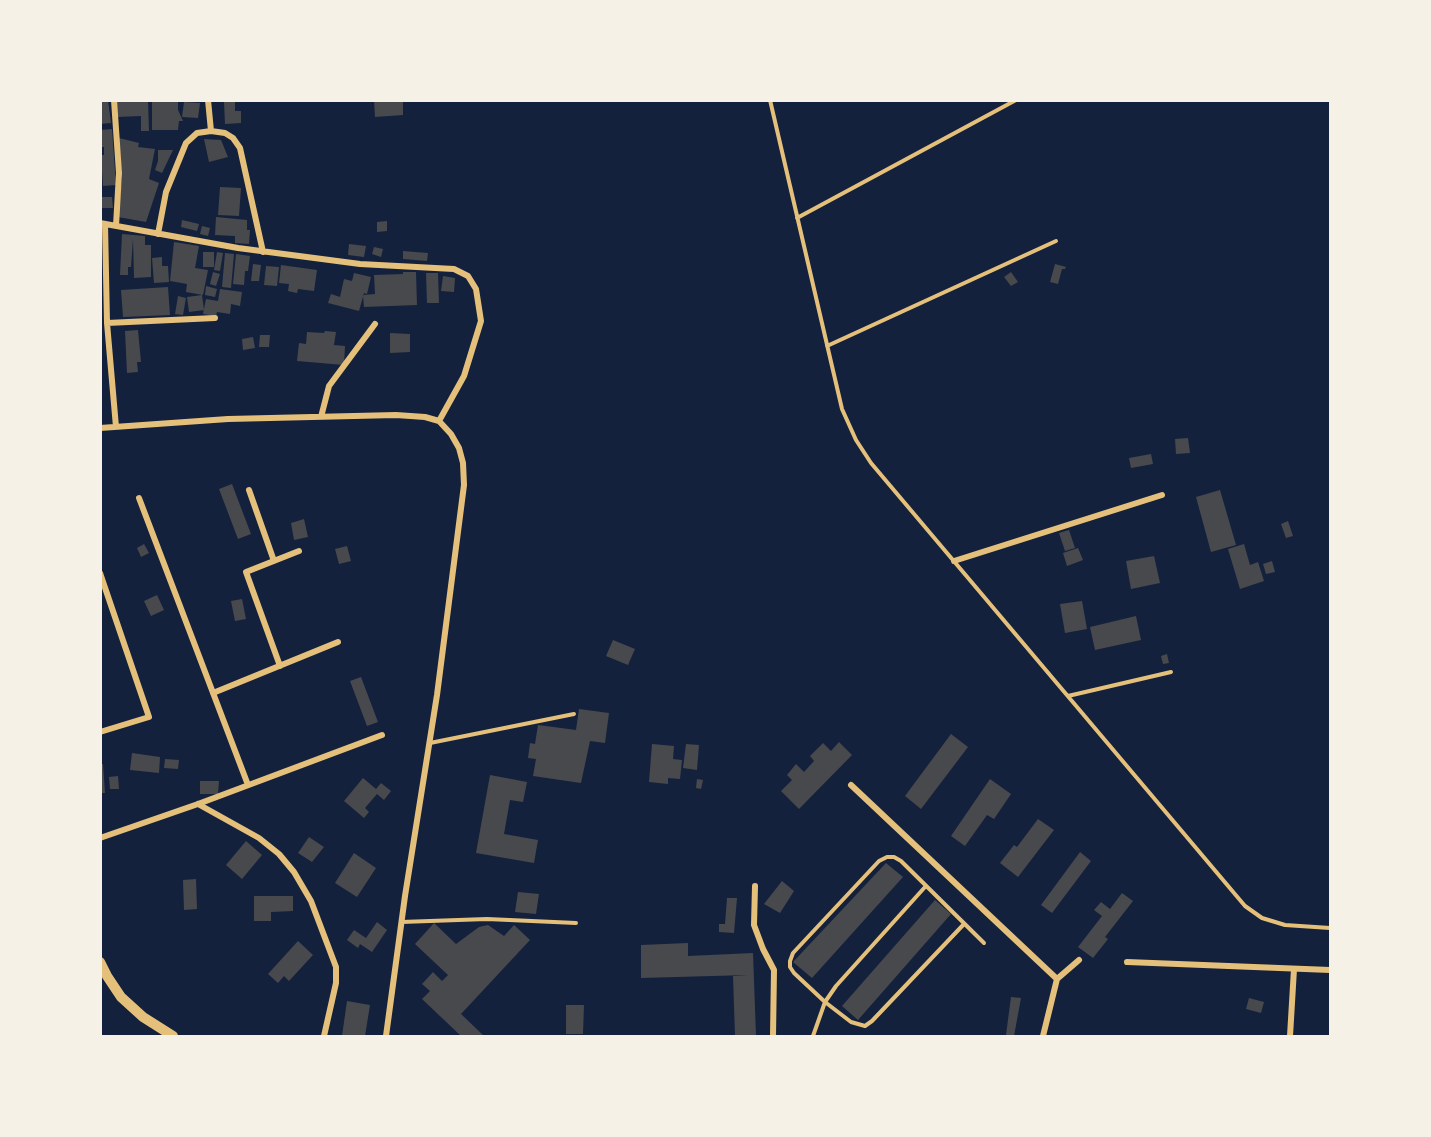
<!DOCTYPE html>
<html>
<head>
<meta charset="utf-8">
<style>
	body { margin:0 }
	#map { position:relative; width:1431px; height:1137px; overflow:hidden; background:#14213d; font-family:Ubuntu,sans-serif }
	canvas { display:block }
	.frame { position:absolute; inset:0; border:102px solid #f6f1e7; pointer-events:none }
</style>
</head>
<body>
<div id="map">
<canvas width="1431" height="1137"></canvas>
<div class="frame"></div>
</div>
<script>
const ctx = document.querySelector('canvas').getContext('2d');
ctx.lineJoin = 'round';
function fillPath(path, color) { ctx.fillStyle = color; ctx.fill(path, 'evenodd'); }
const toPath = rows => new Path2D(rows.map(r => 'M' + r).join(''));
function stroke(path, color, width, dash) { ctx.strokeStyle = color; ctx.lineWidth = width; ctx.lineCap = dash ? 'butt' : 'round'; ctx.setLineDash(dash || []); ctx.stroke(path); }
fillPath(toPath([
	[100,100,108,100,111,123,100,124],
	[116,100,148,100,149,131,141,131,141,116,117,117],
	[152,100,178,100,178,110,183,121,179,121,178,130,152,130],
	[374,100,403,100,403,115,375,117],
	[184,102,200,103,198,118,182,117],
	[224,102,235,102,235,111,241,111,241,123,225,124],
	[112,129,116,185,103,186,101,155,104,155,104,147,100,147,100,130],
	[119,138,139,143,138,147,155,149,149,179,159,183,146,222,118,217,122,178],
	[204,139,221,140,228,157,209,162],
	[158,150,173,150,162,173,155,170,158,161],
	[220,187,241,188,239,216,218,215],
	[101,197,112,197,113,208,101,208],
	[216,217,247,220,247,230,250,230,249,244,235,243,235,236,215,235],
	[182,220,199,224,197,231,181,227],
	[387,221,387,231,377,232,377,222],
	[202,226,210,228,208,236,200,234],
	[122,234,145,236,145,245,151,245,151,277,134,278,133,239,131,267,128,267,128,275,120,275],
	[174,242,199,246,195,268,208,270,203,295,186,292,187,284,170,281],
	[349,244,366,246,364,257,348,255],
	[374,247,383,249,381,257,372,254],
	[403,251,428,253,427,261,403,259],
	[203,252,214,252,214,267,203,267],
	[217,252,223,253,220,271,214,270],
	[225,253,234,254,231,288,222,287],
	[236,254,250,256,248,271,245,271,244,285,233,284],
	[162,257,162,266,168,266,169,282,154,283,152,258],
	[253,264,261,265,259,281,251,281],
	[1055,264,1066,267,1065,269,1062,269,1058,284,1050,282],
	[281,265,317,270,314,291,298,289,297,293,288,291,289,284,279,283],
	[266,266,279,267,277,286,264,285],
	[213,272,220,274,216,286,210,284],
	[403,272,416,272,417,305,364,307,363,295,375,294,374,275,403,274],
	[1011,272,1018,282,1011,286,1004,277],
	[354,273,371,277,367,294,364,293,359,311,328,303,331,294,340,297,344,279,352,281],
	[426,273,438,273,439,303,427,303],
	[443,276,455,278,454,292,441,291],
	[206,286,217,289,215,297,205,295],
	[168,287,170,315,123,317,121,290],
	[220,289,242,292,240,306,231,304,230,314,217,312,216,316,203,314,206,299,218,301],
	[202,295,204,310,189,312,187,297],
	[178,296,186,298,183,315,175,314],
	[138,330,141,362,137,362,138,372,127,373,125,331],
	[325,331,336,332,334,345,345,346,344,365,297,361,299,343,306,344,307,332,324,333],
	[390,333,410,334,410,352,390,353],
	[260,335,270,335,269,347,259,347],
	[253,337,255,348,243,350,242,339],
	[1188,438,1190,453,1176,454,1175,439],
	[1151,454,1153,464,1131,468,1129,458],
	[232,484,251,534,238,539,219,489],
	[1220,490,1236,545,1211,552,1196,497],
	[304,519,308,537,294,540,291,523],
	[1288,521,1293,536,1286,538,1281,524],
	[1069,530,1075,548,1065,551,1059,533],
	[144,544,149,553,141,557,137,548],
	[1244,544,1250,565,1258,562,1264,581,1240,589,1228,549],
	[347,546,351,561,339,564,335,549],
	[1078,548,1083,560,1067,566,1063,553],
	[1154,556,1160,583,1131,589,1126,561],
	[1272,561,1275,572,1266,574,1263,564],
	[157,595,164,610,151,616,144,601],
	[242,599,246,619,235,621,231,601],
	[1082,601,1087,629,1065,633,1060,604],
	[1136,616,1141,640,1095,650,1090,627],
	[613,640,635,649,628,665,606,656],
	[1167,654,1169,663,1163,664,1161,656],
	[361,677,378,722,367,726,350,681],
	[579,709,609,713,605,743,590,741,581,783,533,776,536,759,528,758,530,743,535,744,538,725,576,730],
	[951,734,968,747,921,809,905,796],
	[839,742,852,755,799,809,781,791,792,780,787,775,796,764,804,772,814,761,810,756,823,743,831,751],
	[652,744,674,746,673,759,682,760,680,779,668,778,668,784,649,782],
	[686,744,699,745,697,770,683,768],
	[132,753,160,757,159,773,130,770],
	[165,759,179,760,178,769,164,768],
	[100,764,103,764,105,793,100,793],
	[490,775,527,782,523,802,510,800,504,834,538,840,534,863,476,853],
	[118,776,119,789,110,789,109,777],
	[363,778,376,789,381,783,391,791,384,800,377,794,365,808,369,812,364,818,344,801],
	[697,779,703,780,701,789,696,788],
	[990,779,1011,794,994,819,987,815,965,846,951,836],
	[200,781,219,781,218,794,200,794],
	[1038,819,1054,830,1018,877,1000,863,1014,845,1017,847],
	[309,837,324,847,312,862,298,853],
	[246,841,262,855,242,879,226,865],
	[1080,852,1091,861,1052,913,1041,905],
	[354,853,376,868,357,897,335,883],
	[886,863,903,877,812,978,793,962],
	[196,879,197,909,184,910,183,880],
	[782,881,794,891,780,913,764,904],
	[518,892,539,894,536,914,515,912],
	[1122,893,1133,901,1105,937,1108,939,1093,958,1078,947,1102,916,1094,910,1101,902,1110,909],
	[254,896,293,896,293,911,271,912,271,921,254,921],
	[727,898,737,898,734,933,719,932,719,924,725,924],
	[935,900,951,914,858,1020,842,1006],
	[377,922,387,930,372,952,360,944,358,948,347,940,354,930,366,938],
	[434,923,456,944,479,927,488,925,504,936,514,925,530,940,461,1014,484,1036,461,1036,422,999,430,991,422,984,433,972,442,981,448,975,415,944],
	[298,941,313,955,289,981,284,976,278,983,268,974],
	[688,943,688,956,753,953,756,1036,735,1036,733,976,748,975,641,978,641,945],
	[1011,997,1021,998,1014,1036,1006,1035],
	[1249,998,1264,1002,1261,1013,1246,1009],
	[347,1001,370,1005,365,1036,342,1036],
	[566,1005,584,1005,583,1034,566,1034]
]), '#48494c');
stroke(toPath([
	[770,100,842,409,856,440,871,463,1245,906,1262,918,1285,925,1330,928],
	[797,218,1016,100],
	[827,346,1056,241],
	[1068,696,1171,672],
	[430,743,574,714],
	[401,922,487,919,576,923],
	[964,924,872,1021,865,1026,851,1022,825,1002,794,973,790,967,790,961,793,953,879,861,887,857,894,857,901,861,984,943],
	[813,1036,825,1002,836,986,925,887]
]), '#e5c07b', 4);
stroke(toPath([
	[114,100,119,173,116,226],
	[211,131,225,133,233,138,240,148,263,252],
	[100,223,238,248,360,264,454,269,468,276,476,289,481,321,464,376,439,421],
	[105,224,107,323,116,427],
	[158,234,166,192,186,143,197,133,211,131,208,100],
	[107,323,215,318],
	[321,417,329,386,375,324],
	[100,428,228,419,396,415,425,417,439,421,451,434,459,448,463,463,464,485,437,695,405,896,386,1036],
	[249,490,274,561],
	[139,498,248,785],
	[954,561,1162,495],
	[100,573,149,717,100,732],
	[280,666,246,572,299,551],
	[213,693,338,642],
	[851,785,1057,979],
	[198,804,259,838,279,854,294,872,311,901,336,967,336,983,324,1036],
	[100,838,198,804,382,735],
	[755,886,754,925,763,949,774,970,773,1036],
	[1127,962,1330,970],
	[1043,1036,1057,979,1079,960],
	[1290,1036,1294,969]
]), '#e5c07b', 6);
stroke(toPath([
	[100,962,107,976,121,997,143,1017,173,1036]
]), '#e5c07b', 10);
</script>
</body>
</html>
